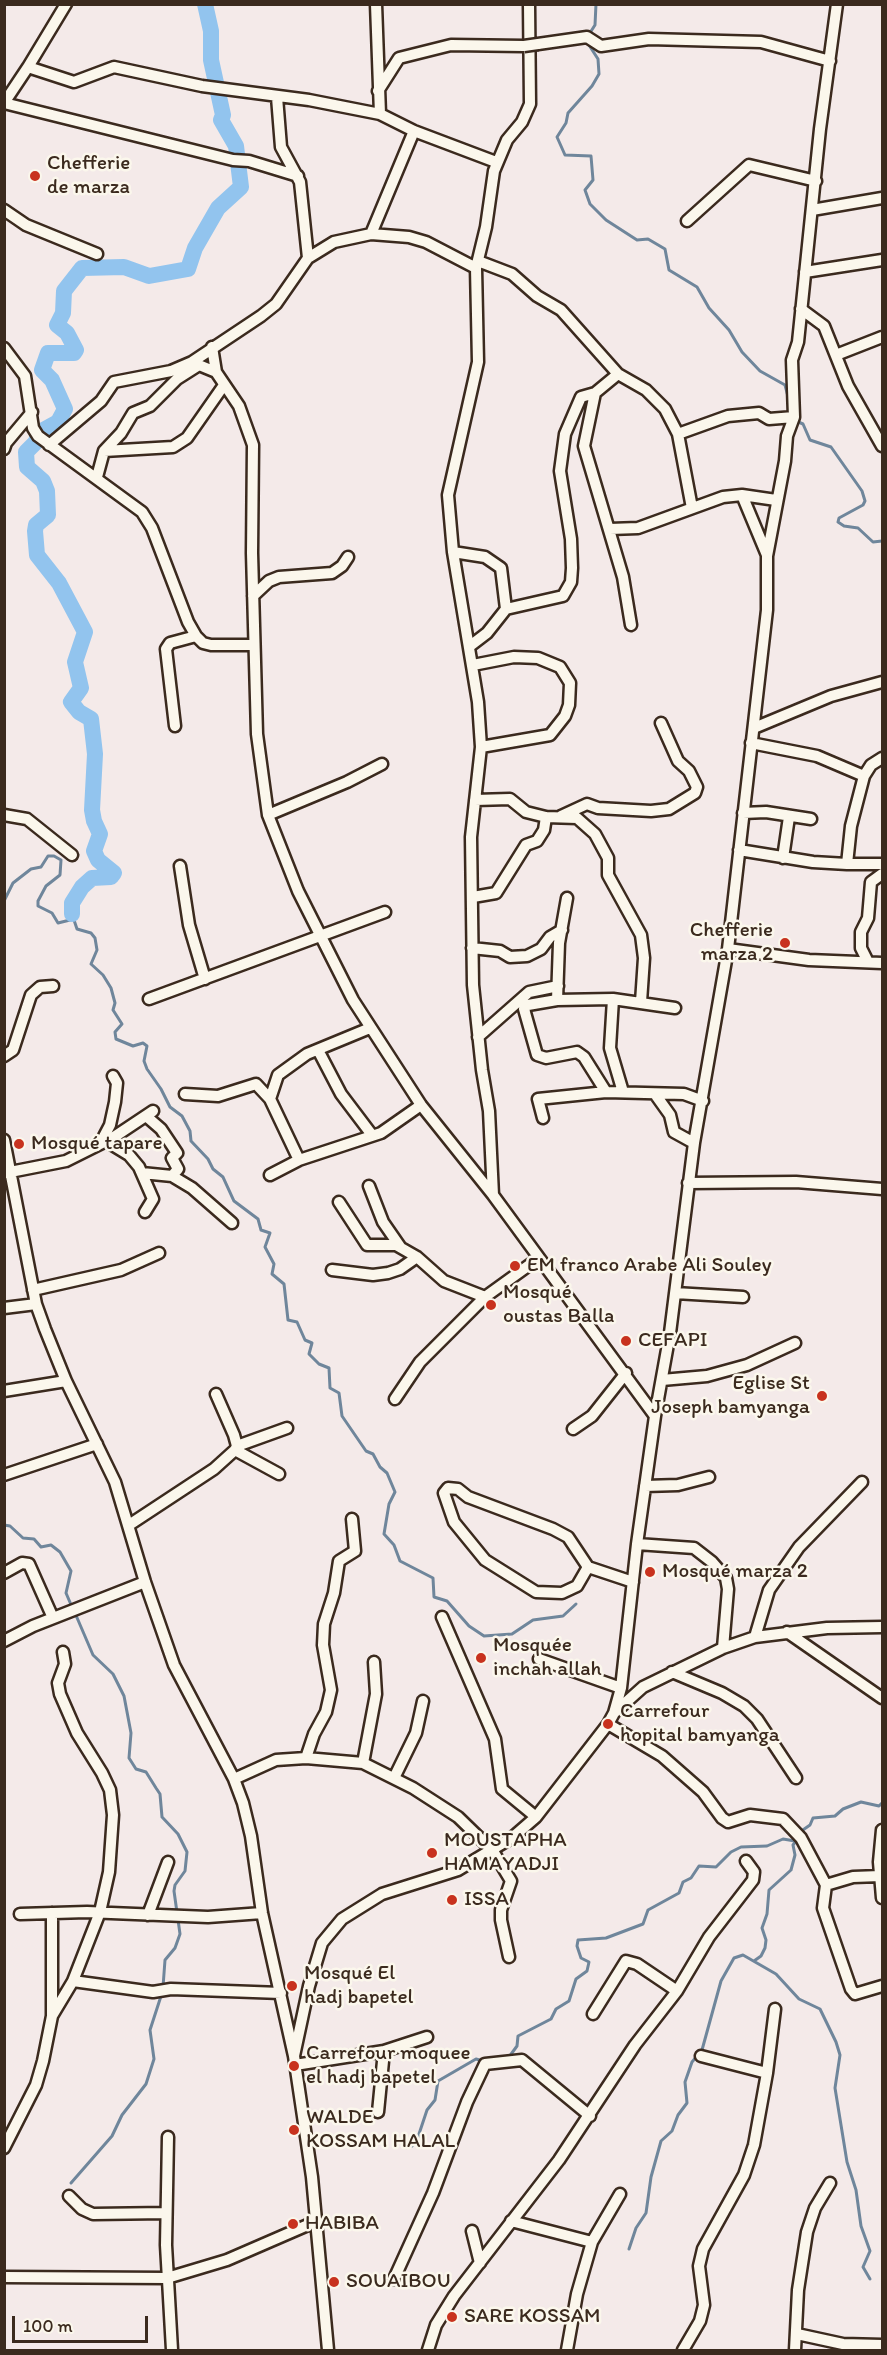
<!DOCTYPE html>
<html>
<head>
<meta charset="utf-8">
<style>
	body { margin:0 }
	#map { position:relative; width:887px; height:2355px; overflow:hidden; background:#f4eae9; font-family:Itim,sans-serif }
	canvas { display:block }
	.frame { position:absolute; inset:0; border:6px solid #3b2a1e; pointer-events:none }
	.scale { position:absolute; left:12px; top:2316px; width:136px; height:27px; box-sizing:border-box; border:3px solid #3b2a1e; border-top:0; padding-left:8px; font-size:18px; line-height:21px; white-space:nowrap; color:#3b2a1e; -webkit-text-stroke:4px #fbf7ec; paint-order:stroke }
</style>
</head>
<body>
<div id="map">
<canvas width="887" height="2355"></canvas>
<div class="frame"></div>
<div class="scale">100 m</div>
</div>
<script>
const ctx = document.querySelector('canvas').getContext('2d');
ctx.lineJoin = 'round';
const toPath = rows => new Path2D(rows.map(r => 'M' + r).join(''));
function stroke(path, color, width, dash) { ctx.strokeStyle = color; ctx.lineWidth = width; ctx.lineCap = dash ? 'butt' : 'round'; ctx.setLineDash(dash || []); ctx.stroke(path); }
function label(font, color, halo, rows, align = 'center') {
  ctx.font = font + ' Itim,sans-serif'; ctx.lineWidth = 5; ctx.setLineDash([]); ctx.textBaseline = 'middle'; ctx.strokeStyle = halo; ctx.fillStyle = color; for (const [text, x, y, turn = 0] of rows) {
    ctx.save(); ctx.translate(x, y); ctx.rotate((+turn || 0) * Math.PI / 180); ctx.textAlign = isNaN(turn) ? turn : align; if (halo) ctx.strokeText(text, 0, 0); ctx.fillText(text, 0, 0); ctx.restore();
  }
}
stroke(toPath([
	[588,36,595,25,596,4],
	[587,42,598,59,599,74,592,86,568,113,566,123,557,137,565,155,591,156,593,180,585,190,590,204,606,220,637,240,648,239,665,249,669,270,697,287,709,308,729,330,742,352,760,371,785,385,789,400],
	[796,421,803,424,810,440,831,447,862,491,865,501,863,505,839,518,838,522,844,526,858,528,873,542,882,541],
	[4,901,13,883,31,869,41,867,48,856,54,856,61,860,60,875,46,886,38,901,38,906,52,913,58,923,70,920,72,914,77,929,91,933,95,938,97,950,91,964,103,975,111,988,115,1003,113,1010,122,1024,115,1032,116,1039,133,1046,143,1043,147,1046,144,1061,147,1069,161,1089,170,1107,182,1116,190,1131,191,1141,208,1159,213,1169,223,1177,234,1201,258,1219,261,1230,270,1233,265,1247,274,1264,272,1274,284,1284,288,1320,297,1322,305,1340,312,1343,309,1354,319,1364,329,1368,330,1388,339,1393,342,1416,366,1451,373,1454,380,1467,387,1473,395,1492,389,1504,384,1534,394,1545,400,1561,433,1578,434,1597,447,1601,469,1626,484,1636,512,1634,533,1620,563,1616,576,1604],
	[4,1525,10,1526,23,1538,34,1539,41,1547,51,1545,60,1552,71,1571,66,1593,72,1607],
	[75,1613,93,1655,113,1674,124,1696,131,1733,129,1758,136,1769,146,1772,156,1788,160,1794,162,1817,178,1834,187,1852,185,1871,175,1885,174,1891,180,1934,175,1948,165,1960,163,1987],
	[800,1832,810,1825,813,1818,835,1816,843,1809,861,1802,879,1806,882,1803],
	[754,1961,761,1956,765,1948,766,1940,762,1928,767,1914,769,1890,791,1870,795,1855,793,1845,796,1841],
	[489,2060,509,2057,517,2046,518,2036,551,2019,556,2009,569,2001,576,1979,587,1971,589,1962,581,1958,577,1946,578,1940,606,1938,643,1924,648,1910,679,1893,683,1882,691,1878,699,1866,716,1867,731,1852,741,1847,767,1846,783,1839,795,1841],
	[412,2146,417,2140,427,2110,435,2100,438,2081,476,2059,483,2061],
	[71,2183,112,2136,122,2115,146,2084,154,2059,150,2030,162,1993],
	[629,2249,636,2228,646,2213,651,2177,661,2141,672,2131,678,2115,687,2103,685,2082,692,2062,702,2050,721,1981,734,1958,743,1955,776,1974,799,1999,820,2009,836,2042,840,2055,835,2088,847,2162,856,2190,861,2226,870,2251,863,2267,870,2279]
]), '#6f869b', 3);
stroke(toPath([
	[72,914,72,903,82,887,92,878,111,877,114,873,98,860,94,851,100,834,94,821,92,810,95,754,91,719,79,712,71,702,81,688,75,662,85,632,59,583,37,555,35,531,36,525,48,515,47,491,43,481,27,467,26,452,36,442,38,433,58,422,65,409,52,380,42,370,48,353,74,353,76,350,67,333,57,325,63,313,64,291,82,268,124,267,149,276,188,269,195,248,218,208,241,187,236,146,221,120,223,115,211,60,211,31,205,4]
]), '#92c4ee', 16);
const minor = toPath([
	[376,4,380,114],
	[538,44,587,37,601,46,649,39,761,42,830,61],
	[28,67,66,4],
	[378,91,399,58,451,45,524,46],
	[277,97,281,147,300,182,308,258],
	[298,176,249,161,233,160,4,103,28,67,74,82,114,67,202,86,309,100,380,114,414,131,496,162],
	[4,210,26,225,97,254],
	[812,210,882,198],
	[687,221,749,165,816,181],
	[371,234,414,131],
	[478,261,512,274,537,296,561,310,618,374,646,390,665,409,678,434,692,508],
	[805,272,882,260],
	[801,309,824,326,848,386,882,446],
	[212,347,216,372,239,406,253,445,252,553,257,734,268,815,298,891,353,1000,421,1105,493,1195,489,1111,482,1070,473,985,471,837,481,747,478,702,453,552,448,495,478,362,476,268,486,227,494,171,507,140,522,122,530,104,529,4],
	[4,348,25,376,33,428,38,436,142,512,152,528,188,622,196,636,203,643,211,645,254,645],
	[836,355,882,337],
	[595,393,584,446,623,577,631,625],
	[678,434,728,416,759,413,769,419,794,417],
	[49,445,101,401,114,382,171,371,192,362,261,316,276,304,308,258,334,242,371,234,409,237,426,242,476,268],
	[4,449,6,443,32,412],
	[104,451,173,447,187,438,224,385],
	[97,477,104,451,121,433,133,413,150,406,177,379,199,365,216,372],
	[742,495,767,555],
	[610,529,638,528,723,497,742,495,776,500],
	[453,552,485,557,501,568,506,609],
	[253,596,269,581,279,577,332,573,342,566,348,557],
	[470,646,487,633,506,609,563,596,571,582,572,568,571,539,560,471,565,434,581,397,595,393,618,374],
	[473,665,514,657,538,658,560,667,570,683,569,705,565,716,550,735,481,747],
	[175,726,166,649,170,643,196,636],
	[754,728,831,696,882,682],
	[751,743,817,756,864,776],
	[882,758,871,765,864,776,851,826,847,864,882,864],
	[475,800,510,799,526,812,546,817,577,818,595,834,608,858,608,875,641,935,644,958,641,1002],
	[743,813,766,812,811,819],
	[4,815,27,819,72,855],
	[268,815,347,782,382,764],
	[561,816,587,804,598,808,651,811,669,809,695,793,697,787,689,771,678,761,661,723],
	[739,850,813,862,847,864],
	[783,858,789,817],
	[180,866,189,925,205,979],
	[473,897,496,893,526,845,537,841,544,830,546,817],
	[472,948,500,951,510,957,527,956,541,949,550,937,562,930],
	[728,949,809,960,882,963],
	[868,962,861,948,861,932,868,918,871,882,882,874],
	[149,999,385,912],
	[613,999,610,1048,623,1092],
	[557,1000,559,943,567,898],
	[675,1008,613,999,557,1000,528,1005,524,1009,537,1055,546,1058,577,1052,584,1057,606,1092,684,1094,703,1101],
	[478,1037,529,992,558,986],
	[318,1050,341,1094,372,1135],
	[4,1056,13,1050,31,995,40,987,53,986],
	[185,1094,218,1096,256,1084,270,1099],
	[655,1094,670,1115,674,1132,694,1143],
	[146,1116,161,1129,177,1153,172,1158,178,1169,172,1176],
	[543,1118,538,1099,606,1092],
	[4,1140,36,1304,45,1329,66,1381,115,1482,145,1582,174,1665,234,1779,243,1803,251,1836,262,1913,294,2056,312,2177,328,2350],
	[106,1141,129,1155,139,1167,153,1199,145,1212],
	[100,1144,110,1125,115,1102,117,1083,113,1076],
	[299,1160,270,1099,278,1075,307,1054,370,1028],
	[5,1173,66,1161,114,1137,153,1111],
	[142,1173,172,1176,192,1188,232,1223],
	[270,1175,299,1160,381,1133,421,1105],
	[688,1183,796,1182,882,1189],
	[369,1186,383,1222,401,1248],
	[493,1195,655,1416],
	[339,1202,367,1245,396,1245,417,1257,444,1281,485,1297,539,1258],
	[332,1270,373,1275,388,1273,400,1269,417,1257],
	[33,1290,121,1270,159,1253],
	[675,1293,743,1297],
	[4,1308,36,1304],
	[662,1380,707,1376,747,1365,795,1343],
	[4,1391,66,1381],
	[216,1394,234,1435,237,1446,235,1450,279,1474],
	[395,1399,420,1362,485,1297],
	[573,1429,592,1416,626,1373],
	[237,1446,287,1428],
	[4,1475,97,1444],
	[645,1486,678,1485,709,1477],
	[129,1525,214,1469,235,1450],
	[637,1544,694,1548,712,1562,726,1578,728,1589,723,1648],
	[588,1567,577,1586,562,1593,536,1592,485,1560,454,1522,444,1493,448,1488,458,1489,468,1497,553,1529,568,1537,588,1567,633,1582],
	[4,1573,22,1563,29,1564,53,1618],
	[442,1617,495,1739,502,1789,536,1817],
	[787,1632,882,1698],
	[755,1637,769,1590,799,1547,862,1482],
	[4,1641,33,1626,145,1582],
	[539,1659,621,1688],
	[672,1672,722,1693,744,1706,757,1719,796,1778],
	[614,1713,643,1687,723,1648,755,1637,827,1628,882,1627],
	[608,1724,662,1756,703,1792,722,1818,728,1822,750,1815,783,1819,801,1838,826,1885],
	[306,1758,314,1734,326,1712,331,1690,323,1645,324,1624,334,1593,339,1561,355,1551,352,1519],
	[363,1763,376,1694,374,1662],
	[394,1778,416,1733,423,1701],
	[234,1779,276,1760,306,1758,363,1763,413,1788,458,1817,493,1851,511,1881,501,1910,501,1920,509,1957],
	[882,1830,879,1862,882,1898],
	[880,1876,853,1877,826,1885,823,1908,851,1989,855,1994,882,1986],
	[20,1914,87,1912,208,1917,262,1913],
	[148,1915,168,1862],
	[73,1981,153,1992,171,1989,281,1993],
	[593,2014,626,1961,637,1964,677,1991],
	[52,2016,73,1981,100,1912,109,1872,113,1815,110,1790,102,1773,77,1733,60,1694,58,1683,65,1664,63,1652],
	[294,2056,309,1986,322,1943,342,1919,382,1894,458,1870,513,1837,536,1817,608,1724,614,1713,621,1688,637,1544,655,1416,670,1333,694,1143,728,949,767,610,767,556,785,461,787,436,794,417,792,360,798,342,820,129,837,4],
	[701,2056,767,2073],
	[295,2065,384,2051,427,2037],
	[378,2112,384,2051],
	[168,2137,166,2245,172,2350],
	[4,2148,36,2085,43,2061,52,2016,52,1913],
	[69,2196,82,2209,93,2214,166,2213],
	[511,2221,592,2242],
	[472,2231,480,2263],
	[4,2277,167,2278,227,2260,317,2221],
	[394,2279,433,2193,467,2102,485,2064,522,2060,590,2116],
	[797,2334,843,2344,882,2345],
	[428,2350,436,2325,454,2296,559,2160,635,2045,677,1991,709,1937,753,1880,754,1872,746,1861],
	[567,2350,577,2294,592,2242,620,2194],
	[683,2350,700,2321,704,2305,699,2266,703,2249,744,2175,754,2145,767,2073,775,2009],
	[795,2350,798,2290,807,2232,815,2208,830,2183]
]);
stroke(minor, '#3b2a1e', 15);
stroke(minor, '#fbf7ec', 10);
const minorBridge = toPath([
	[524,46,538,44]
]);
stroke(minorBridge, '#3b2a1e', 15, []);
stroke(minorBridge, '#fbf7ec', 10);
for (const [x, y, r, color] of [
	[35,176,6,"#c8321e"],
	[785,943,6,"#c8321e"],
	[19,1144,6,"#c8321e"],
	[515,1266,6,"#c8321e"],
	[491,1305,6,"#c8321e"],
	[626,1341,6,"#c8321e"],
	[822,1396,6,"#c8321e"],
	[650,1572,6,"#c8321e"],
	[481,1658,6,"#c8321e"],
	[608,1724,6,"#c8321e"],
	[432,1853,6,"#c8321e"],
	[452,1900,6,"#c8321e"],
	[292,1986,6,"#c8321e"],
	[294,2066,6,"#c8321e"],
	[294,2130,6,"#c8321e"],
	[293,2224,6,"#c8321e"],
	[334,2282,6,"#c8321e"],
	[452,2317,6,"#c8321e"]
]) { const dot = new Path2D(); dot.arc(x, y, r, 0, 2 * Math.PI); ctx.fillStyle = color; ctx.fill(dot); stroke(dot, '#fbf7ec', 2); }
label('21px', '#3b2a1e', '#fbf7ec', [
	["Chefferie",47,164],
	["de marza",47,188],
	["Chefferie",773,931,"right"],
	["marza 2",773,955,"right"],
	["Mosqué tapare",31,1144],
	["EM franco Arabe Ali Souley",527,1266],
	["Mosqué",503,1293],
	["oustas Balla",503,1317],
	["CEFAPI",638,1341],
	["Eglise St",810,1384,"right"],
	["Joseph bamyanga",810,1408,"right"],
	["Mosqué marza 2",662,1572],
	["Mosquée",493,1646],
	["inchah allah",493,1670],
	["Carrefour",620,1712],
	["hopital bamyanga",620,1736],
	["MOUSTAPHA",444,1841],
	["HAMAYADJI",444,1865],
	["ISSA",464,1900],
	["Mosqué El",304,1974],
	["hadj bapetel",304,1998],
	["Carrefour moquee",306,2054],
	["el hadj bapetel",306,2078],
	["WALDE",306,2118],
	["KOSSAM HALAL",306,2142],
	["HABIBA",305,2224],
	["SOUAIBOU",346,2282],
	["SARE KOSSAM",464,2317]
], 'left');
</script>
</body>
</html>
